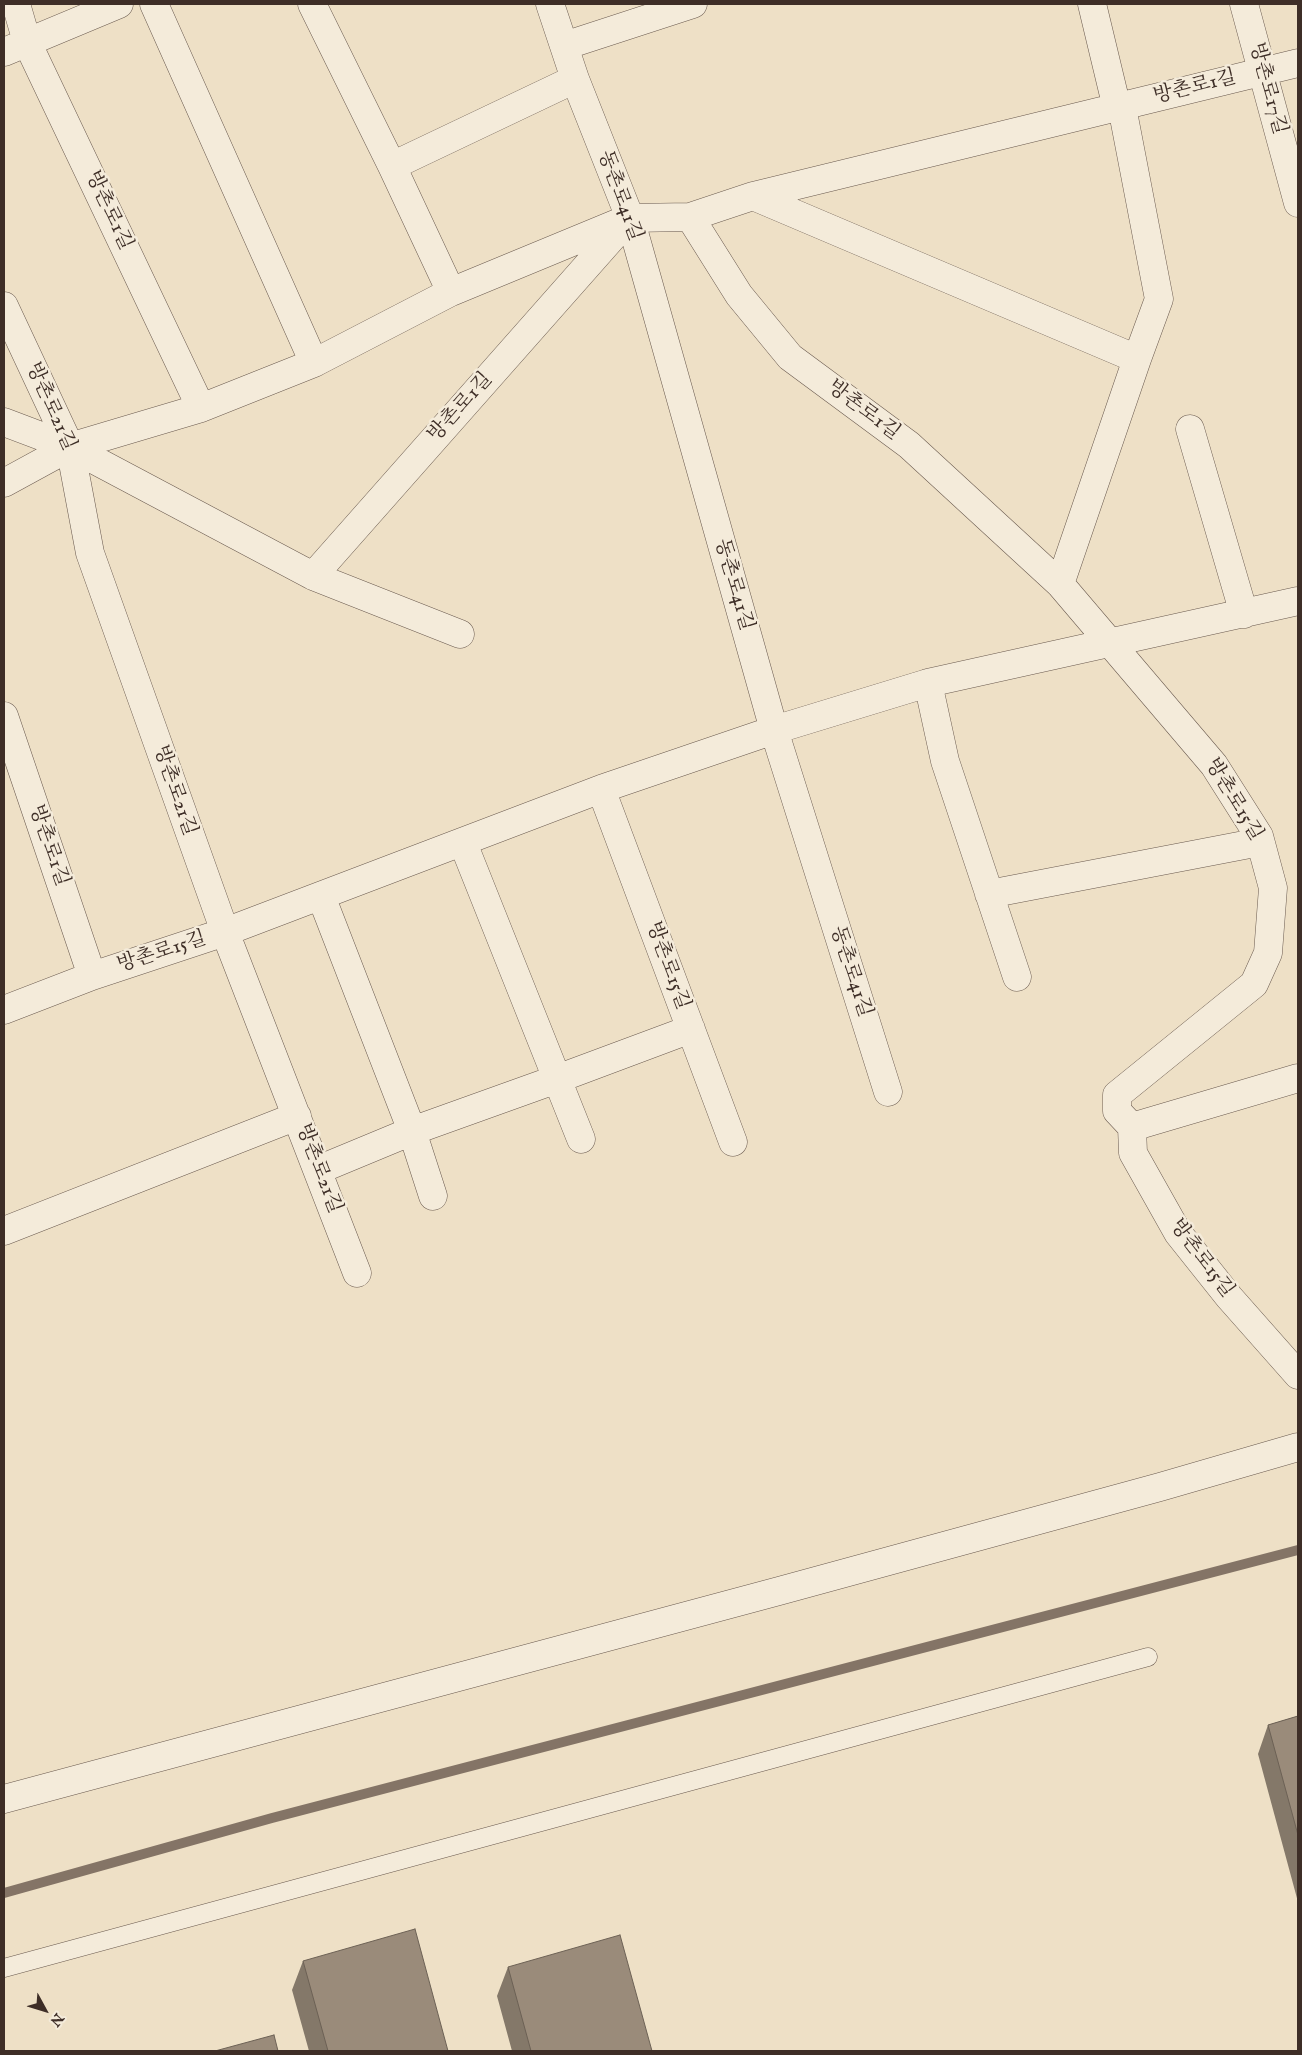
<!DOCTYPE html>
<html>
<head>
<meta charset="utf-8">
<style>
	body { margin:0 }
	#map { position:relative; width:1302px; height:2055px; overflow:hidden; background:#eee0c6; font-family:"IM FELL English",serif }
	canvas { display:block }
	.frame { position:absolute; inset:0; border:5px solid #3e2e27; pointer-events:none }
	.north { position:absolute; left:20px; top:1985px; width:50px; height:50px; -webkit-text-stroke:4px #f4ebda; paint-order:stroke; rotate:129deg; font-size:14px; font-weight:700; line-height:20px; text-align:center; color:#3e2e27 }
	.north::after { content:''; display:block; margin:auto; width:18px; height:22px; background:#3e2e27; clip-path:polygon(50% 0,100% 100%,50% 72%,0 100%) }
</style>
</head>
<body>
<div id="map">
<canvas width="1302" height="2055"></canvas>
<div class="frame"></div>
<div class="north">N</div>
</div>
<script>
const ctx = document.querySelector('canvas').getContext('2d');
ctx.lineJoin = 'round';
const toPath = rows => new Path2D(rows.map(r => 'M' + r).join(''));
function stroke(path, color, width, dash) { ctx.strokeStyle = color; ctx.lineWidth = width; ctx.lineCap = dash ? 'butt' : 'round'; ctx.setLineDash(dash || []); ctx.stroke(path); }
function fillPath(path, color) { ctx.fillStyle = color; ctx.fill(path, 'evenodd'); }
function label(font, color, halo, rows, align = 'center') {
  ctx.font = font + ' "IM FELL English","Noto Serif KR",serif'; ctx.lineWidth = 5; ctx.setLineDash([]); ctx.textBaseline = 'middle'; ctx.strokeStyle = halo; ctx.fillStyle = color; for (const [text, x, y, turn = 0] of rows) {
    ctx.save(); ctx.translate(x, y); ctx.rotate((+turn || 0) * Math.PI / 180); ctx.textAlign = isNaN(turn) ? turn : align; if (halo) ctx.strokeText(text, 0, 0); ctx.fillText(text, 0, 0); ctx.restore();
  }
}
stroke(toPath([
	[4,1893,272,1818,1298,1550]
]), '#847466', 10);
const service = toPath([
	[4,1968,1148,1657]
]);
const minor = toPath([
	[16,4,27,42,201,408],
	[154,4,314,363],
	[312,4,392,166,451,292],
	[550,4,575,79,630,218,774,730,888,1092],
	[1092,4,1117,108],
	[1244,4,1298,203],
	[564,46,693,4],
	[4,52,119,4],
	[1122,107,1159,299,1137,359],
	[392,166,575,79],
	[753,196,1137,359,1060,584],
	[690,217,739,295,790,357,909,445,1060,584,1214,765,1259,836,1273,888,1268,953,1254,984,1117,1095,1117,1111,1132,1127],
	[4,306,70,447,90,553,225,932,357,1273],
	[4,422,70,447,313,576,460,634],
	[1190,429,1244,614],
	[4,483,70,447,201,408,314,363,451,292,630,218,690,217,753,196,1298,63],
	[313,576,625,223],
	[928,683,945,761,1017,977],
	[4,716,92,976],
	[601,789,733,1142],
	[463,843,581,1139],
	[989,894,1260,842],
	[321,896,412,1131,433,1196],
	[4,1010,92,976,225,932,601,789,774,730,928,683,1298,601],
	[1298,1078,1132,1127,1133,1153,1178,1233,1229,1297,1298,1375],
	[318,1170,412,1131,557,1079,691,1029],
	[4,1231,297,1116],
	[4,1799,779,1591,1160,1487,1298,1447]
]);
stroke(service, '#6a5a4f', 19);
stroke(minor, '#6a5a4f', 29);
stroke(service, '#f4ebda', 18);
stroke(minor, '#f4ebda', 28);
fillPath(toPath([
	[1298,1716,1298,1902,1258,1754,1268,1725],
	[303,1961,448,2051,309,2051,292,1990],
	[508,1967,652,2051,512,2051,497,1996]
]), '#847869');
const building = toPath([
	[1298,1716,1298,1835,1268,1725,1298,1716],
	[415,1929,448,2051,328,2051,303,1961,415,1929],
	[620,1935,652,2051,531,2051,508,1967,620,1935],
	[274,2035,278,2051,215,2051,274,2035]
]);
fillPath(building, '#9a8b7a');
stroke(building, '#6c6155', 1);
label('20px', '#3e2e27', '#f4ebda', [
	["방촌로1길",1195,88,-14],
	["방촌로17길",1267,89,75],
	["동촌로41길",619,196,70],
	["방촌로1길",108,211,65],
	["방촌로21길",50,407,66],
	["방촌로1길",461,408,-48],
	["방촌로1길",863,411,37],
	["동촌로41길",733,585,74],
	["방촌로21길",174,791,71],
	["방촌로15길",1233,800,59],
	["방촌로1길",48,846,71],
	["방촌로15길",162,953,-18],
	["방촌로15길",667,966,70],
	["동촌로41길",850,972,72],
	["방촌로21길",318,1169,69],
	["방촌로15길",1201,1259,53]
]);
</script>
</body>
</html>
